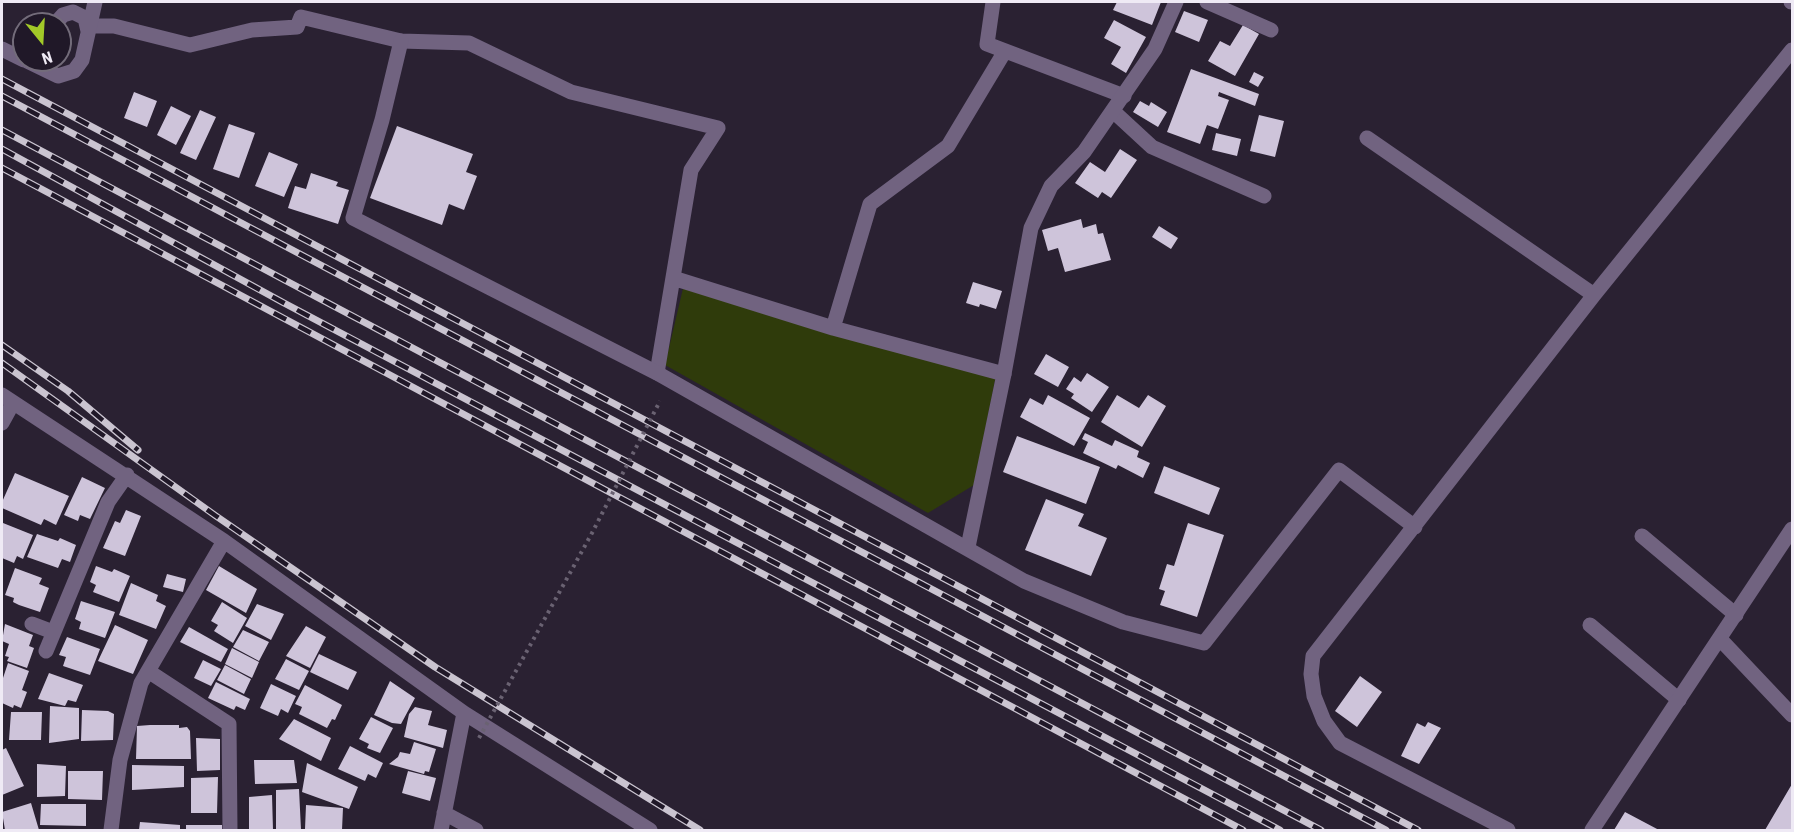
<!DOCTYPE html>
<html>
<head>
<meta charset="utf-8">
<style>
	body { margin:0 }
	#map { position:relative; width:1794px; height:832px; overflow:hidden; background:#2a2132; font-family:"Roboto Condensed",sans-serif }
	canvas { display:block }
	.frame { position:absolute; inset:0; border:3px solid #efeaf5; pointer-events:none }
	.north { position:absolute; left:12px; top:12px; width:60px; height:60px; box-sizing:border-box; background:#201828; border:2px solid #736c7a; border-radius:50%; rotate:162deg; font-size:16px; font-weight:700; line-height:24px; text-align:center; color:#efeaf5 }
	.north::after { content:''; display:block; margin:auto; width:21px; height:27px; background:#a2c928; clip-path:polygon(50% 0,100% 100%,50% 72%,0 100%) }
</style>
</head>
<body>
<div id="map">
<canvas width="1794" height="832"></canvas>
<div class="frame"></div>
<div class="north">N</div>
</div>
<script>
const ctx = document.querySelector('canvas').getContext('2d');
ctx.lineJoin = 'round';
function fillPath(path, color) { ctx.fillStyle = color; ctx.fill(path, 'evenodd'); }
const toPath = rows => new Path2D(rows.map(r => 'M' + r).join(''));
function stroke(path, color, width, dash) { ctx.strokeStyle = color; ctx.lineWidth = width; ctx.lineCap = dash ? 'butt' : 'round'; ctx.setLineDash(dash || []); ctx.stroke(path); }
fillPath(toPath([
	[684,284,996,375,974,485,928,513,665,365]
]), '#2f3b0b');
fillPath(toPath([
	[1117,2,1161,2,1152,25,1113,10],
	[1184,11,1208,20,1199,42,1175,32],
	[1114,20,1146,37,1126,73,1111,64,1121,47,1104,38],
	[1243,25,1259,34,1235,76,1208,61,1220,41,1230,46],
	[1191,69,1259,94,1255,106,1219,92,1218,96,1229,100,1218,129,1207,125,1200,144,1167,132],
	[1254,72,1264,77,1258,87,1249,82],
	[134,92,157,101,147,127,124,118],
	[1140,101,1149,106,1151,102,1167,112,1158,127,1133,112],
	[171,106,191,116,176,145,157,135],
	[200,110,216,117,196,160,180,153],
	[1259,115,1284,121,1275,157,1250,151],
	[229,124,255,133,239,178,213,169],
	[397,126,473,154,466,172,477,176,464,210,449,204,442,225,370,198],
	[1216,133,1241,139,1237,156,1212,150],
	[1120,149,1137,160,1111,198,1102,192,1098,198,1075,183,1090,162,1105,172],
	[269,152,298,164,284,197,255,186],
	[311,173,338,182,336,186,349,190,338,224,288,208,295,186,306,189],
	[1081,219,1083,228,1096,224,1098,234,1103,233,1111,260,1065,272,1058,248,1048,251,1042,230],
	[1159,226,1178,238,1171,249,1152,237],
	[973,282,1002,291,996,309,980,304,979,307,966,303],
	[1046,354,1069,367,1058,387,1034,374],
	[1087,373,1109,387,1092,412,1071,398,1074,394,1066,389,1074,377,1081,382],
	[1048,395,1090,418,1074,446,1020,417,1030,398,1043,405],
	[1117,395,1139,408,1148,395,1166,406,1142,447,1101,422],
	[1085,433,1112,446,1115,440,1139,451,1137,457,1150,463,1143,478,1118,465,1116,469,1083,453,1088,442,1082,439],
	[1017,436,1100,467,1086,504,1003,472],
	[1164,466,1220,488,1209,515,1154,493],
	[15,473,69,496,56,525,44,519,41,525,2,508,2,502],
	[82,477,105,488,90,519,80,515,78,521,64,515],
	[1046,499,1084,514,1078,526,1107,538,1091,576,1025,550],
	[126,510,141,516,125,556,103,548,115,521,120,523],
	[3,523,33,535,23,559,17,556,14,563,2,558],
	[1188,523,1224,535,1197,617,1160,605,1165,591,1159,589,1167,564,1174,566],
	[37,534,58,541,60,538,76,545,70,562,62,559,58,568,27,557],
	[96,566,112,572,114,569,130,576,119,602,93,592,96,585,90,582],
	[219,566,257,589,246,613,206,590],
	[15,568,42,578,39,584,49,588,40,612,19,605,13,602,14,598,5,595],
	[167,574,186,579,183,592,163,587],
	[131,583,158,595,156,601,166,606,156,629,119,615],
	[81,601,115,612,105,638,79,629,81,622,75,619],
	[222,602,247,618,233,643,214,631,218,625,211,621],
	[257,604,284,614,271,640,245,626],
	[5,624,33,635,29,646,34,648,27,668,7,661,9,657,5,656,9,644,2,641],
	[115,625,148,640,133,674,98,661],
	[306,626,326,637,310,668,286,656],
	[189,627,228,649,221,662,180,642],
	[243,630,269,642,259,661,233,647],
	[67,637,100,649,90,675,63,666,66,657,59,655],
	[232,648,259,662,252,678,225,664],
	[319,654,357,672,348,690,310,672],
	[286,659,309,671,299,690,275,679],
	[203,660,221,669,211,686,194,678],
	[8,663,29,671,22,690,27,692,21,708,14,705,13,708,2,703,2,681],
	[225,665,251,679,244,694,217,680],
	[49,673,83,685,76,702,68,700,65,706,38,699],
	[1360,676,1382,692,1357,727,1335,711],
	[390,681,415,698,401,724,392,723,374,715],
	[216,682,250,699,245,710,236,706,234,710,208,698],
	[271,684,296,696,288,713,281,709,278,716,260,708],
	[305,685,342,705,335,720,332,719,327,728,299,714,302,707,295,704],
	[50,706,79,708,79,739,49,743],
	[415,707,432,711,428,725,447,730,443,748,404,737,409,714],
	[82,710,108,711,114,714,113,740,81,741],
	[11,712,42,712,41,740,9,740],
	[371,717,393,728,380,753,367,748,369,744,359,739],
	[294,719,331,738,321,761,279,739],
	[1428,722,1441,728,1419,764,1401,756,1417,723,1425,727],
	[150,725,179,725,179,728,187,727,190,731,191,759,136,759,137,726],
	[196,738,220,739,220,770,197,771],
	[414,742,436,749,429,772,425,771,424,774,389,764,398,757,400,752,410,754],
	[350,746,383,763,376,778,368,774,365,781,338,769],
	[6,748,24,786,2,795,2,750],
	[254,760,294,760,297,783,255,784],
	[307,763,358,787,349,809,302,792],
	[37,764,66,766,65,796,37,797],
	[132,765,184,766,184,787,132,790],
	[68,771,103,771,102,800,68,799],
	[408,771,436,778,430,801,402,793],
	[218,777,217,813,191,813,191,778],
	[1792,784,1792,830,1765,830],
	[299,789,301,830,276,830,276,790],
	[272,795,273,830,249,830,249,797],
	[31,803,39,830,5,830,2,812],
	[41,804,86,804,86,826,40,825],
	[306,805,343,808,342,830,305,829],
	[1625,812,1659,830,1614,830],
	[140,822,180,825,180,830,139,830],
	[186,825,222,825,222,830,186,830]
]), '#cec4da');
stroke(toPath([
	[993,2,987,44,1124,96],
	[1207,2,1271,30],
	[90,26,114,26,190,45,252,30,297,27,301,17,401,41,469,43,571,92,718,128,691,170,657,373],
	[1113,111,1152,147,1264,196],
	[673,278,833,328],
	[1004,374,833,328,870,204,948,146,1005,51],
	[1642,536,1736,615],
	[32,624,53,632],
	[1590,625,1679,700]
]), '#716380', 15);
stroke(toPath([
	[1791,2,1792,2],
	[55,24,63,15,73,12,85,18,88,31],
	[401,41,382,120,353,218,657,373,1024,581,1123,622,1204,643,1339,470,1415,527],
	[2,49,24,60],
	[25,60,58,76,74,71,82,60,95,2],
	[1367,138,1594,295],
	[2,395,224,541,464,713,650,830],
	[2,423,13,403],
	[968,547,1004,374,1031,228,1051,186,1084,152,1155,49,1176,2],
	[1720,639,1792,715],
	[46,651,108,502,127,475],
	[148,671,229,724,230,830],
	[444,813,476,830],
	[111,830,120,760,141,683,224,541],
	[441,830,464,713],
	[1508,830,1340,743,1324,721,1314,696,1311,674,1313,656,1594,295,1792,50],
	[1592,830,1792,529]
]), '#716380', 15);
const rail = toPath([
	[2,79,1418,830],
	[2,96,1386,830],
	[2,130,1321,830],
	[2,149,284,303,1280,830],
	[2,168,1243,830],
	[2,345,68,391,138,450],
	[2,363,216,516,435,667,700,830]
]);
stroke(rail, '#cac4d0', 7);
stroke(rail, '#201828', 4.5, [14]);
stroke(toPath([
	[479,738,592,533,660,401]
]), '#6a6272', 4, [3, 4.5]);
</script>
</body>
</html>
